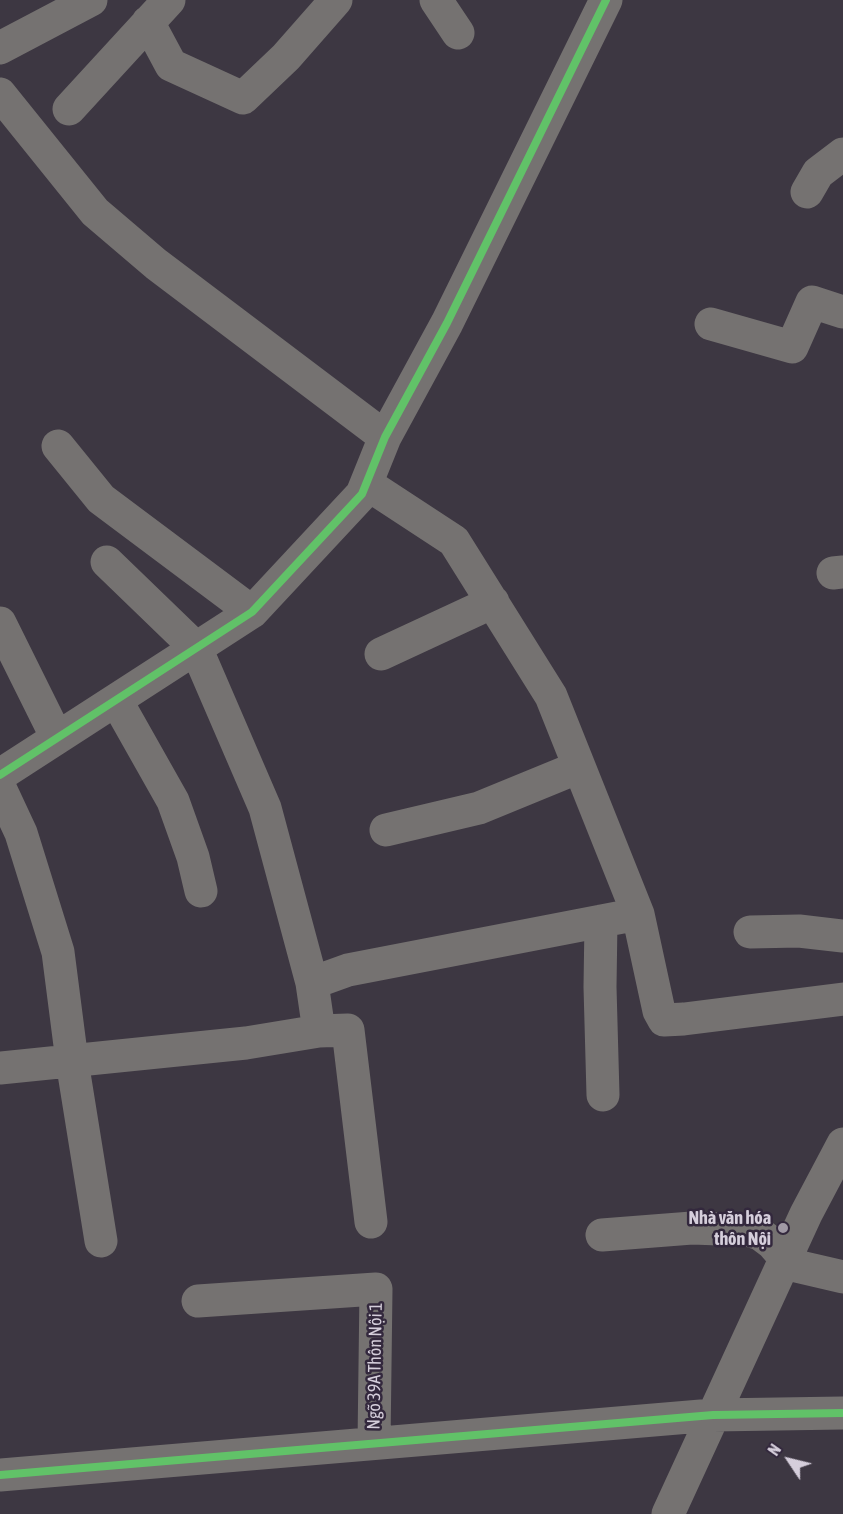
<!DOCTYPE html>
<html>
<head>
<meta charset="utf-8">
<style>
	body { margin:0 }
	#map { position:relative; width:843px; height:1514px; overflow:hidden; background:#3d3742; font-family:"Asap Condensed",sans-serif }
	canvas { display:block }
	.north { position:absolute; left:759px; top:1430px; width:60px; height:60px; -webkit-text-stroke:4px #33283d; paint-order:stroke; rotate:305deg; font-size:16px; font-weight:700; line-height:24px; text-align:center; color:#d5cedb }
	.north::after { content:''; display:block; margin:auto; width:21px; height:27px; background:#d5cedb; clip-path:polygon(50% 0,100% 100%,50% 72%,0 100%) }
</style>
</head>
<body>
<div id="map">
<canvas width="843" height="1514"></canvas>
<div class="north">N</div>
</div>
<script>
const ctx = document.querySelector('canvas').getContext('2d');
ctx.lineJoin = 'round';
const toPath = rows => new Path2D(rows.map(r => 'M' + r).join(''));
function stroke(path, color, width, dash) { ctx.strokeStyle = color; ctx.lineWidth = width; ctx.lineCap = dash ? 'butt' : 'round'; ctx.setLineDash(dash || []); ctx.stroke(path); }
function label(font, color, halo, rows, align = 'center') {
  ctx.font = font + ' "Asap Condensed",sans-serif'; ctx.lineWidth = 5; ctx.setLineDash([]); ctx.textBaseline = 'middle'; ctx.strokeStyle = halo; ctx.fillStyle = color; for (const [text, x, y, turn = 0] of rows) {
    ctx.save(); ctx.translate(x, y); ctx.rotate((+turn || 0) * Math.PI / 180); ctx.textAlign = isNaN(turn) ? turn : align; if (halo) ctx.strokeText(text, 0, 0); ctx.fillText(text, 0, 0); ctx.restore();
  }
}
stroke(toPath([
	[436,0,458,33],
	[148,22,171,65,243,98,286,57,336,0],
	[0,48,91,0],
	[0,94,95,212,156,264,385,437],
	[69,109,169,0],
	[807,192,818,173,843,154],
	[711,324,792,347,812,302,843,312],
	[58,446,101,499,252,612],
	[367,484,454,541,551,696,638,914,659,1011,664,1020,684,1019,843,999],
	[107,562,196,648,265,808,312,983,319,1031],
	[833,573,843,572],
	[0,623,57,738],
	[381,654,493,602],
	[116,700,173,801,193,857,201,891],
	[0,775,252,612,362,494,385,437,447,323,606,0],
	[0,788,21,833,58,952,72,1061,101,1241],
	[386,830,479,808,579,767],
	[601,921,600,987,603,1095],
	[750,932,799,931,843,936],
	[312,983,348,970,638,914],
	[0,1068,246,1043,319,1031,348,1030,371,1222],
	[602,1235,692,1228,748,1230,760,1234,772,1243,785,1258],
	[783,1263,843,1277],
	[198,1301,376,1289,374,1443],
	[0,1475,713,1415,843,1413],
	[668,1514,806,1214,843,1144]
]), '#757271', 33);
stroke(toPath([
	[0,775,252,612,362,494,385,437,447,323,606,0],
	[0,1475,713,1415,843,1413]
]), '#61c268', 8);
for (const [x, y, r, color] of [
	[783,1228,6,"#a099a5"]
]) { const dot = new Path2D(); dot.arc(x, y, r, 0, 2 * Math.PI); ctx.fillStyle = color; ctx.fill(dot); stroke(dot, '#33283d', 2); }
label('bold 18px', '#d5cedb', '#33283d', [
	["Nhà văn hóa",771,1218],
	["thôn Nội",771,1239]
], 'right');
label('18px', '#d5cedb', '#33283d', [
	["Ngõ 39A Thôn Nội 1",375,1366,-89]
]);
</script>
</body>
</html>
